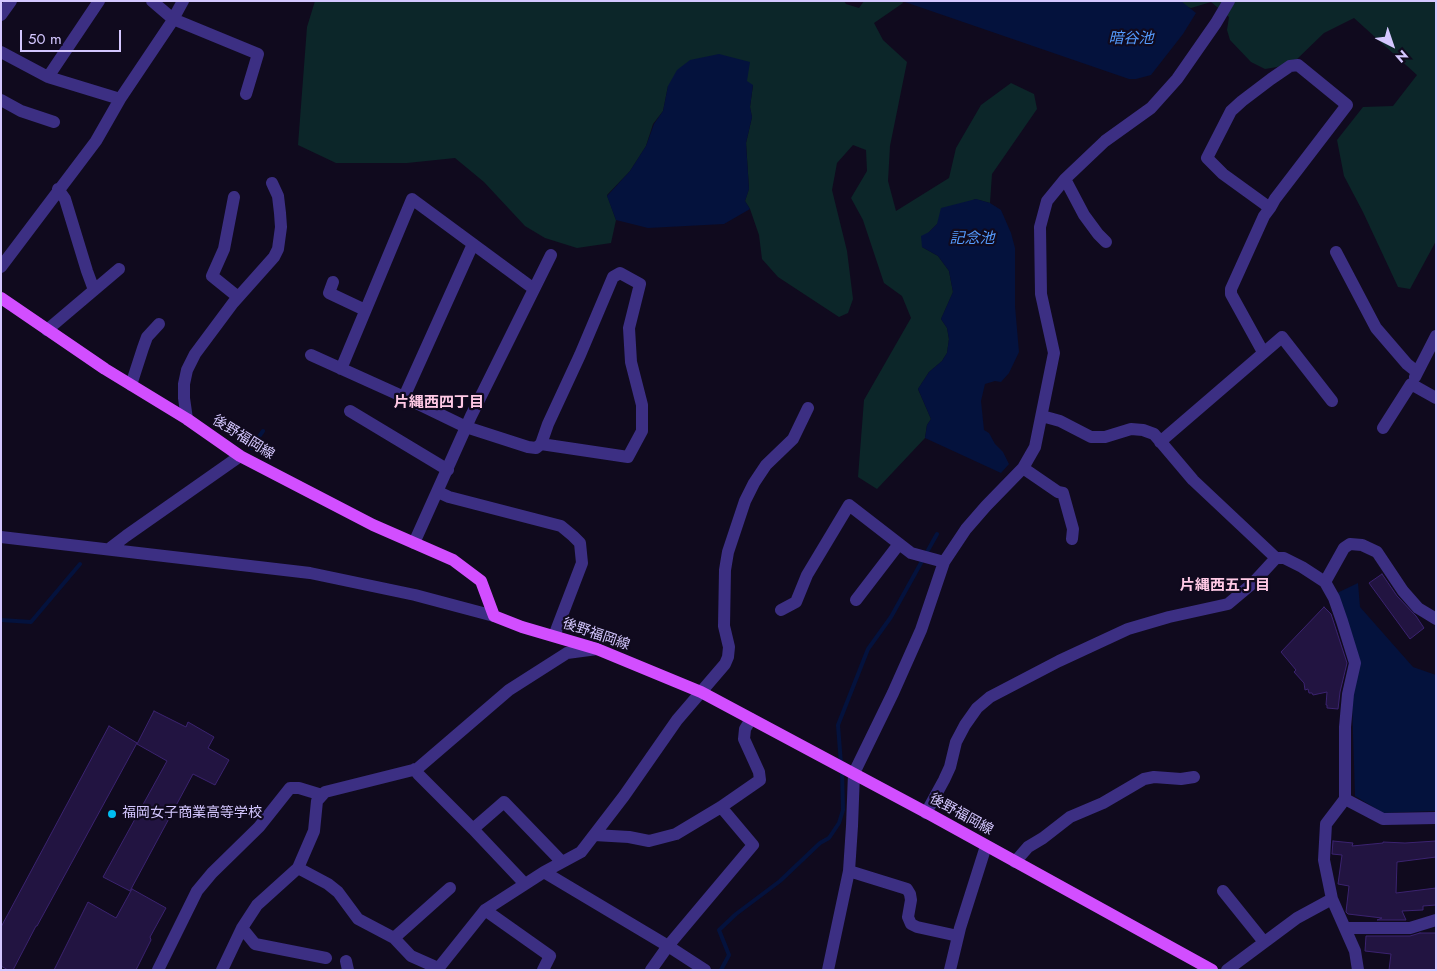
<!DOCTYPE html>
<html>
<head>
<meta charset="utf-8">
<style>
	body { margin:0 }
	#map { position:relative; width:1437px; height:971px; overflow:hidden; background:#100a1e; font-family:Jost,sans-serif }
	canvas { display:block }
	.frame { position:absolute; inset:0; border:2px solid #d4c7ff; pointer-events:none }
	.north { position:absolute; left:1367px; top:20px; width:50px; height:50px; -webkit-text-stroke:4px #100a1e; paint-order:stroke; rotate:139deg; font-size:14px; font-weight:700; line-height:20px; text-align:center; color:#d4c7ff }
	.north::after { content:''; display:block; margin:auto; width:18px; height:22px; background:#d4c7ff; clip-path:polygon(50% 0,100% 100%,50% 72%,0 100%) }
	.scale { position:absolute; left:20px; top:30px; width:101px; height:22px; box-sizing:border-box; border:2px solid #d4c7ff; border-top:0; padding-left:6px; font-size:15px; line-height:18px; white-space:nowrap; color:#d4c7ff; -webkit-text-stroke:4px #100a1e; paint-order:stroke }
</style>
</head>
<body>
<div id="map">
<canvas width="1437" height="971"></canvas>
<div class="frame"></div>
<div class="north">N</div>
<div class="scale">50 m</div>
</div>
<script>
const ctx = document.querySelector('canvas').getContext('2d');
ctx.lineJoin = 'round';
function fillPath(path, color) { ctx.fillStyle = color; ctx.fill(path, 'evenodd'); }
const toPath = rows => new Path2D(rows.map(r => 'M' + r).join(''));
function stroke(path, color, width, dash) { ctx.strokeStyle = color; ctx.lineWidth = width; ctx.lineCap = dash ? 'butt' : 'round'; ctx.setLineDash(dash || []); ctx.stroke(path); }
function label(font, color, halo, rows, align = 'center') {
  ctx.font = font + ' Jost,"Noto Sans JP",sans-serif'; ctx.lineWidth = 4.5; ctx.setLineDash([]); ctx.textBaseline = 'middle'; ctx.strokeStyle = halo; ctx.fillStyle = color; for (const [text, x, y, turn = 0] of rows) {
    ctx.save(); ctx.translate(x, y); ctx.rotate((+turn || 0) * Math.PI / 180); ctx.textAlign = isNaN(turn) ? turn : align; if (halo) ctx.strokeText(text, 0, 0); ctx.fillText(text, 0, 0); ctx.restore();
  }
}
fillPath(toPath([
	[315,1,844,1,846,4,859,8,864,1,902,1,903,3,874,23,883,40,907,62,890,146,888,181,896,211,949,178,956,148,981,105,1011,83,1034,94,1037,109,992,174,990,203,975,199,937,224,929,232,922,247,938,256,949,271,953,292,941,319,947,328,949,339,947,353,942,361,929,372,918,389,931,419,927,425,925,438,877,489,858,477,864,400,911,318,902,296,884,283,863,220,851,198,867,171,866,150,853,145,837,163,832,190,847,251,853,299,848,313,839,317,778,277,762,259,759,235,750,209,745,201,749,189,746,143,752,117,750,107,753,85,668,86,663,111,653,124,646,146,630,171,607,195,616,220,611,243,577,248,545,238,525,226,484,182,455,158,407,163,336,163,298,145,307,27],
	[1170,1,1436,1,1436,241,1410,289,1398,287,1363,212,1344,176,1337,140,1363,107,1393,106,1417,75,1354,18,1324,33,1296,60,1277,67,1265,69,1251,62,1230,40,1227,30,1229,17,1211,2,1191,8]
]), '#0c2629');
fillPath(toPath([
	[902,1,1181,1,1196,13,1183,34,1151,75,1136,79,1129,79],
	[719,54,750,62,747,81,753,85,750,107,752,117,746,143,749,189,745,201,750,209,724,224,648,228,616,220,607,196,630,171,646,146,654,124,663,111,668,86,677,70,690,60],
	[976,199,990,203,1001,210,1011,233,1015,248,1015,306,1019,352,1009,373,1001,382,995,381,985,384,981,401,984,430,989,433,995,444,1003,452,1009,464,1001,473,925,438,927,425,931,419,918,389,929,372,942,361,947,353,949,339,947,328,941,319,953,292,949,271,938,256,922,247,921,236,929,232,937,224,941,208],
	[1358,583,1360,607,1413,667,1436,675,1436,811,1383,813,1355,796,1352,702,1360,661,1337,593]
]), '#04123d');
stroke(toPath([
	[251,448,263,431],
	[1,620,31,622,80,564],
	[841,764,838,725,868,649,891,617,937,534],
	[721,970,729,955,719,930,736,914,780,881,820,843,829,838,839,823,843,810,842,771]
]), '#04123d', 4);
const building = toPath([
	[1382,574,1397,596,1416,616,1424,628,1410,639,1369,583,1382,574],
	[1324,607,1331,614,1347,663,1340,692,1338,709,1327,708,1327,705,1326,705,1327,692,1313,695,1312,693,1309,693,1308,689,1305,690,1304,683,1294,672,1296,670,1281,652,1324,607],
	[154,711,186,727,188,722,214,737,208,748,229,760,215,785,193,774,130,891,103,877,167,761,137,744,154,711],
	[109,726,137,743,37,926,36,926,13,970,8,970,1,966,1,927,109,726],
	[1333,841,1353,843,1352,846,1383,843,1383,842,1405,843,1436,841,1436,857,1397,862,1396,893,1436,888,1436,905,1423,906,1423,910,1402,911,1406,920,1377,920,1382,918,1348,914,1346,912,1349,886,1338,884,1342,855,1332,854,1333,841],
	[132,889,166,908,150,937,151,940,136,970,54,970,88,902,116,918,132,889],
	[1420,933,1436,933,1436,970,1389,970,1391,954,1365,951,1366,936,1410,936,1420,933]
]);
fillPath(building, '#221441');
stroke(building, '#3b2370', 1);
stroke(toPath([
	[152,1,173,19,258,54,246,94],
	[1,15,11,1],
	[1,52,48,77,120,99],
	[48,77,99,1],
	[1,100,21,111,54,122],
	[1065,179,1084,215,1098,234,1106,242],
	[58,189,65,199,87,271,94,290],
	[234,197,224,249,212,276,238,297],
	[1336,252,1376,328,1407,364,1417,372],
	[1,267,96,141,120,99,171,23,183,1],
	[333,282,329,293,365,310],
	[47,330,119,269],
	[1263,352,1231,294,1231,289,1264,216,1270,208,1275,199,1347,105,1298,65,1290,66,1271,79,1242,101,1231,111,1207,158,1223,174,1270,208],
	[311,355,404,397,466,427,528,447,536,448,541,444,628,457,642,431,642,405,631,362,629,328,640,284,620,273,613,277,580,355,548,424,541,444],
	[341,369,412,199,534,289],
	[1415,377,1436,336],
	[131,385,143,348,147,337,159,324],
	[404,397,473,244],
	[350,411,448,470],
	[1042,416,1060,421,1091,437,1105,437,1131,429,1143,430,1154,434,1193,480,1276,558,1284,558,1302,567,1325,582,1334,598,1342,621,1355,663,1348,694,1345,727,1345,799,1383,819,1436,818],
	[187,419,184,398,184,384,187,370,195,354,233,303,274,257,278,249,281,227,280,213,278,196,272,183],
	[1383,428,1411,384,1436,398],
	[1160,442,1282,337,1332,401],
	[1023,468,1058,492,1063,493,1073,529,1072,539],
	[438,492,449,497,561,526,573,536,580,543,582,563,554,636],
	[1,537,310,573,415,595,494,616],
	[414,543,471,416,551,255],
	[109,549,126,536,240,456],
	[1325,582,1344,548,1350,544,1362,545,1377,552,1403,591,1418,608,1436,619],
	[856,600,899,544],
	[781,610,796,602,807,575,849,505,911,553,944,562],
	[415,769,418,774,473,829,525,884],
	[1345,799,1326,824,1324,860,1332,899,1355,951,1358,970],
	[926,813,944,780,950,767,956,742,965,725,977,708,990,697,1059,661,1128,629,1169,617,1228,604,1253,583,1276,558],
	[473,829,504,802,562,862],
	[594,835,629,837,649,841,676,834,721,807,760,780,759,772,744,739,745,729,751,719],
	[1015,862,1028,847,1043,838,1070,817,1103,803,1144,779,1154,777,1181,779,1194,777],
	[298,868,328,884,338,892,358,919,394,938,411,956,438,968],
	[849,871,907,889,910,894,911,900,908,917,911,924,917,927,958,936],
	[544,872,668,946,651,970],
	[1223,891,1264,942],
	[485,910,550,956,543,970],
	[242,928,255,944,326,958],
	[1345,928,1410,928,1436,920],
	[394,938,450,888],
	[346,961,348,970],
	[158,970,197,891,212,873,259,827,290,788,299,788,322,795],
	[222,970,242,928,257,905,298,868,314,831,317,801,325,792,417,769,509,690,567,653,597,649],
	[437,970,485,910,544,872,581,852,624,796,677,720,725,664,728,657,729,647,724,626,725,570,728,552,745,501,754,483,766,465,793,439,808,408],
	[705,970,668,946,753,845,721,807],
	[828,970,849,871,852,826,854,773,893,693,921,630,944,562,966,529,986,506,1023,468,1035,447,1054,353,1041,294,1040,227,1047,201,1065,179,1105,141,1151,108,1177,79,1216,23,1229,1],
	[950,970,960,928,986,846],
	[1227,970,1297,918,1332,899]
]), '#3c2f83', 12);
stroke(toPath([
	[1,298,105,369,187,419,240,456,373,525,453,560,481,581,494,616,522,627,597,649,701,692,931,815,1212,970]
]), '#d24eff', 12);
for (const [x, y, r, color] of [
	[112,814,5,"#00bdf2"]
]) { const dot = new Path2D(); dot.arc(x, y, r, 0, 2 * Math.PI); ctx.fillStyle = color; ctx.fill(dot); stroke(dot, '#100a1e', 2); }
label('14px', '#d4c7ff', '#100a1e', [
	["後野福岡線",243,438,32],
	["後野福岡線",596,635,19],
	["後野福岡線",961,815,29]
]);
label('14px', '#d4c7ff', '#100a1e', [
	["福岡女子商業高等学校",122,814]
], 'left');
label('italic 15px', '#559cff', '#100a1e', [
	["暗谷池",1131,39],
	["記念池",972,239]
]);
label('bold 15px', '#ffc9e5', '#100a1e', [
	["片縄西四丁目",439,403],
	["片縄西五丁目",1225,586]
]);
</script>
</body>
</html>
